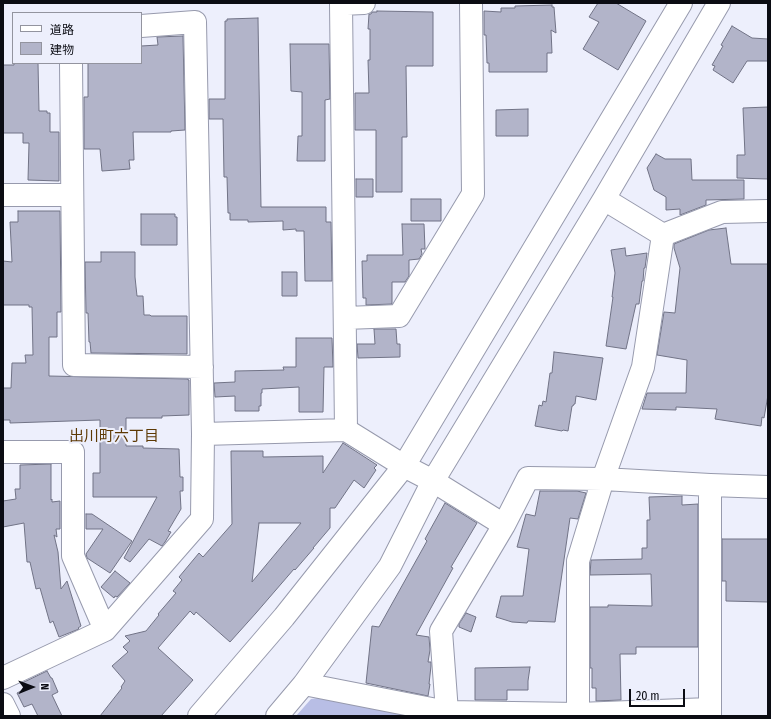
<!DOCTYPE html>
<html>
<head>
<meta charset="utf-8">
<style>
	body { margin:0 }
	#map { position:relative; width:771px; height:719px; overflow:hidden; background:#edeffc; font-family:"Fira Sans Condensed","Noto Sans JP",sans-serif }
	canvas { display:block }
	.frame { position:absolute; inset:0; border:4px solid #0b0c13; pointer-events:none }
	.legend { position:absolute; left:12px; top:12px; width:130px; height:52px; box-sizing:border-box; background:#edeffc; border:1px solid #93949f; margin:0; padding:5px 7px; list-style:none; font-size:12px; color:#0b0c13 }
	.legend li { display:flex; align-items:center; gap:8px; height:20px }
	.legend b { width:20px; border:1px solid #93949f }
	.north { position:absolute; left:12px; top:667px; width:40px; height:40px; -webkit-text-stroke:3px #edeffc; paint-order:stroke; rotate:89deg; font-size:11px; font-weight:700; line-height:16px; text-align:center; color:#0b0c13 }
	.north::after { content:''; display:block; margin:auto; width:14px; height:18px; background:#0b0c13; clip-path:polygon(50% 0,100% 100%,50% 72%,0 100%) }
	.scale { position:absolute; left:629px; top:689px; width:56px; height:18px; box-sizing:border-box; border:2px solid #0b0c13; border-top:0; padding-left:5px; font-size:12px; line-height:14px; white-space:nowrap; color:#0b0c13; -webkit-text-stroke:3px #edeffc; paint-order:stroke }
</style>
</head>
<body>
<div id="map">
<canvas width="771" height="719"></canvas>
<div class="frame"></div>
<ul class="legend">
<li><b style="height:5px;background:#fff"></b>道路</li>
<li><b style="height:11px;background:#b2b4c9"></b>建物</li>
</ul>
<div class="north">N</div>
<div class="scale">20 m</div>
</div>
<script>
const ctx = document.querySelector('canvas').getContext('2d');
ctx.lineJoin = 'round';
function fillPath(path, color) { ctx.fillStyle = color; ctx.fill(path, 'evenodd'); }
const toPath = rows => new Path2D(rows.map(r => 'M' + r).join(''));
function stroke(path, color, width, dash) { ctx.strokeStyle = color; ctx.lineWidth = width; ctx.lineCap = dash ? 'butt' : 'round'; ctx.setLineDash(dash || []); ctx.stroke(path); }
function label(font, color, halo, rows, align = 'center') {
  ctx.font = font + ' "Fira Sans Condensed","Noto Sans JP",sans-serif'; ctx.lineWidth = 4; ctx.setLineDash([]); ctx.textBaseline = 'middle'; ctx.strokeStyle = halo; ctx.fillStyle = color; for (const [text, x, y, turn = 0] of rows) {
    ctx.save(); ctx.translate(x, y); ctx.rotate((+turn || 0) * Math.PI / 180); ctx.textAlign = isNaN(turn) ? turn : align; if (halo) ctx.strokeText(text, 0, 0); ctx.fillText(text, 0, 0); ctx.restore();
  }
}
fillPath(toPath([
	[318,698,409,716,296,716,311,699]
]), '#b8bee5');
const building = toPath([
	[598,3,616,3,646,21,618,70,583,49,599,22,589,17,598,3],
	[552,5,552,7,554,7,556,33,551,30,552,53,547,53,547,72,489,72,489,63,487,63,486,35,484,35,484,11,501,12,501,8,515,8,515,6,552,5],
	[377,11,433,12,433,66,406,66,407,137,402,137,402,192,376,192,376,130,355,130,355,93,369,93,368,60,370,60,370,29,368,29,369,14,371,14,372,12,377,12,377,11],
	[258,18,261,207,326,207,326,222,331,222,332,281,305,281,304,231,296,231,296,229,283,230,283,221,248,222,248,220,230,220,230,213,228,213,227,177,224,177,223,119,209,119,209,99,225,99,225,21,227,21,227,19,258,18],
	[732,26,752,38,768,39,768,61,747,61,733,83,713,70,715,66,712,65,723,46,721,45,732,26],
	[183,36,185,130,171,131,171,132,133,132,134,160,129,160,130,169,102,171,100,149,84,149,84,97,88,97,88,63,141,63,141,46,158,45,157,37,183,36],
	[290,44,329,44,330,99,325,100,325,161,297,161,298,136,302,136,302,92,291,91,290,44],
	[14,63,38,63,39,111,47,111,47,113,50,113,50,132,59,132,59,181,28,180,29,143,23,143,23,133,3,133,3,65,14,65,14,63],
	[768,107,768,179,737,178,737,155,745,155,743,108,768,107],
	[528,109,528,136,496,136,496,110,528,109],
	[656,154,665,159,691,159,692,180,744,180,744,199,706,200,706,205,680,215,680,209,666,210,666,197,654,190,647,168,656,154],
	[356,179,373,179,373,197,356,197,356,179],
	[411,199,441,199,441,221,411,221,411,199],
	[18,211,60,211,61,312,57,312,57,337,49,337,49,376,188,379,188,380,189,380,189,415,162,416,162,418,126,418,126,446,143,446,143,448,179,449,180,477,183,477,183,491,180,491,181,509,168,531,171,532,165,542,162,546,149,539,130,562,124,558,157,497,93,497,93,473,100,473,100,420,10,423,10,420,3,420,3,388,11,388,12,363,26,363,25,355,33,355,32,307,29,307,29,305,3,305,3,261,12,262,10,222,18,222,18,211],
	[141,214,175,214,175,217,177,217,177,245,141,245,141,214],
	[402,224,424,224,425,249,421,249,422,254,419,259,409,260,409,276,405,282,392,282,392,304,366,305,366,298,363,298,362,261,367,261,367,255,403,255,402,224],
	[726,228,731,264,768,264,768,395,764,418,762,417,761,426,715,419,717,409,676,407,676,410,642,409,647,393,686,393,687,360,657,355,664,312,675,313,680,268,674,248,674,244,709,230,726,228],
	[625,248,626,256,647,253,645,268,644,268,643,281,642,281,639,304,636,304,626,349,606,346,613,297,612,297,615,273,611,250,625,248],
	[101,252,135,252,135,277,137,296,143,296,144,315,150,315,151,316,187,316,187,354,91,353,90,342,89,342,88,313,86,313,85,262,101,262,101,252],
	[282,272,297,272,297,296,282,296,282,272],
	[374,329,396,329,397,344,400,344,400,357,358,358,357,344,375,344,374,329],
	[296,338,332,338,333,367,324,367,323,412,299,412,299,387,262,389,262,393,261,393,261,406,259,406,259,411,235,411,235,396,215,397,214,383,235,382,235,371,284,370,283,367,296,367,296,338],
	[554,352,603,358,596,400,576,396,575,404,574,404,573,406,572,406,568,431,563,430,562,431,535,426,539,405,542,406,543,401,546,402,550,373,552,373,554,352],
	[343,443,377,465,374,468,376,470,364,488,354,480,335,508,330,508,330,528,313,548,314,548,295,570,294,569,256,613,230,642,196,612,194,615,190,611,158,648,193,680,161,716,100,716,122,688,121,687,125,681,112,666,128,652,123,647,130,641,125,636,146,631,159,615,158,614,176,593,173,591,182,580,179,577,199,553,203,557,232,524,231,451,263,451,263,457,323,456,323,473,343,443],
	[259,523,301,523,252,582,259,523],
	[51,464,51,500,52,499,52,502,60,501,60,529,56,529,57,537,54,535,58,552,61,589,67,581,81,626,78,628,79,629,59,637,53,621,50,623,40,588,36,589,30,562,27,562,24,523,3,527,3,501,16,499,15,489,20,489,20,465,51,464],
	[540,491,577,491,586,493,578,519,570,518,555,622,528,621,527,623,512,622,496,617,501,596,523,596,529,549,517,547,526,514,535,516,540,491],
	[682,496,682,505,698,504,698,647,636,647,636,654,620,654,621,700,596,701,596,688,592,688,592,668,590,668,590,607,608,607,608,605,652,606,651,574,590,575,591,560,642,559,642,548,647,548,647,520,650,520,649,497,682,496],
	[445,503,477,523,451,567,453,568,416,635,429,637,430,650,428,662,431,662,431,666,429,684,430,684,428,696,366,683,372,626,379,627,427,541,425,539,445,503],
	[86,514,92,514,132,541,110,573,87,558,86,554,103,529,86,529,86,514],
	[722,539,768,539,768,602,726,601,726,581,722,581,722,539],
	[115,571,130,583,117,597,115,596,114,598,101,587,115,571],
	[466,613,476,617,471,632,459,627,459,624,466,613],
	[530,667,528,681,528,690,507,690,507,700,475,700,475,668,530,667],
	[47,671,51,678,52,678,58,692,52,695,62,716,38,716,32,704,24,707,17,693,25,689,22,683,47,671]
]);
fillPath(building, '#b2b4c9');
stroke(building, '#717386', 1);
const minor = toPath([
	[71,63,74,365,202,367],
	[3,195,72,195],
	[604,199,663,235,722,212,768,211],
	[345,318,399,316,473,194,471,3],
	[346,430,341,4,364,3],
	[203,434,346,430,404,466,433,481,504,525],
	[3,452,73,452,73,556,105,630],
	[710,485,710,716],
	[3,678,105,630,202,519,203,434,195,22,141,26],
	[304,684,447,712,578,714,710,709],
	[3,704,9,716],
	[447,712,441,631,504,525,528,478,603,479,710,485,768,487],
	[199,716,284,617,404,466,681,3],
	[277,716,304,684,390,566,433,481,604,199,719,3],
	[578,716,578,561,603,479,643,367,663,235]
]);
stroke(minor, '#979aad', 24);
stroke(minor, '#fff', 22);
label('15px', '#5d3904', '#edeffc', [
	["出川町六丁目",114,437]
]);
</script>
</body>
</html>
